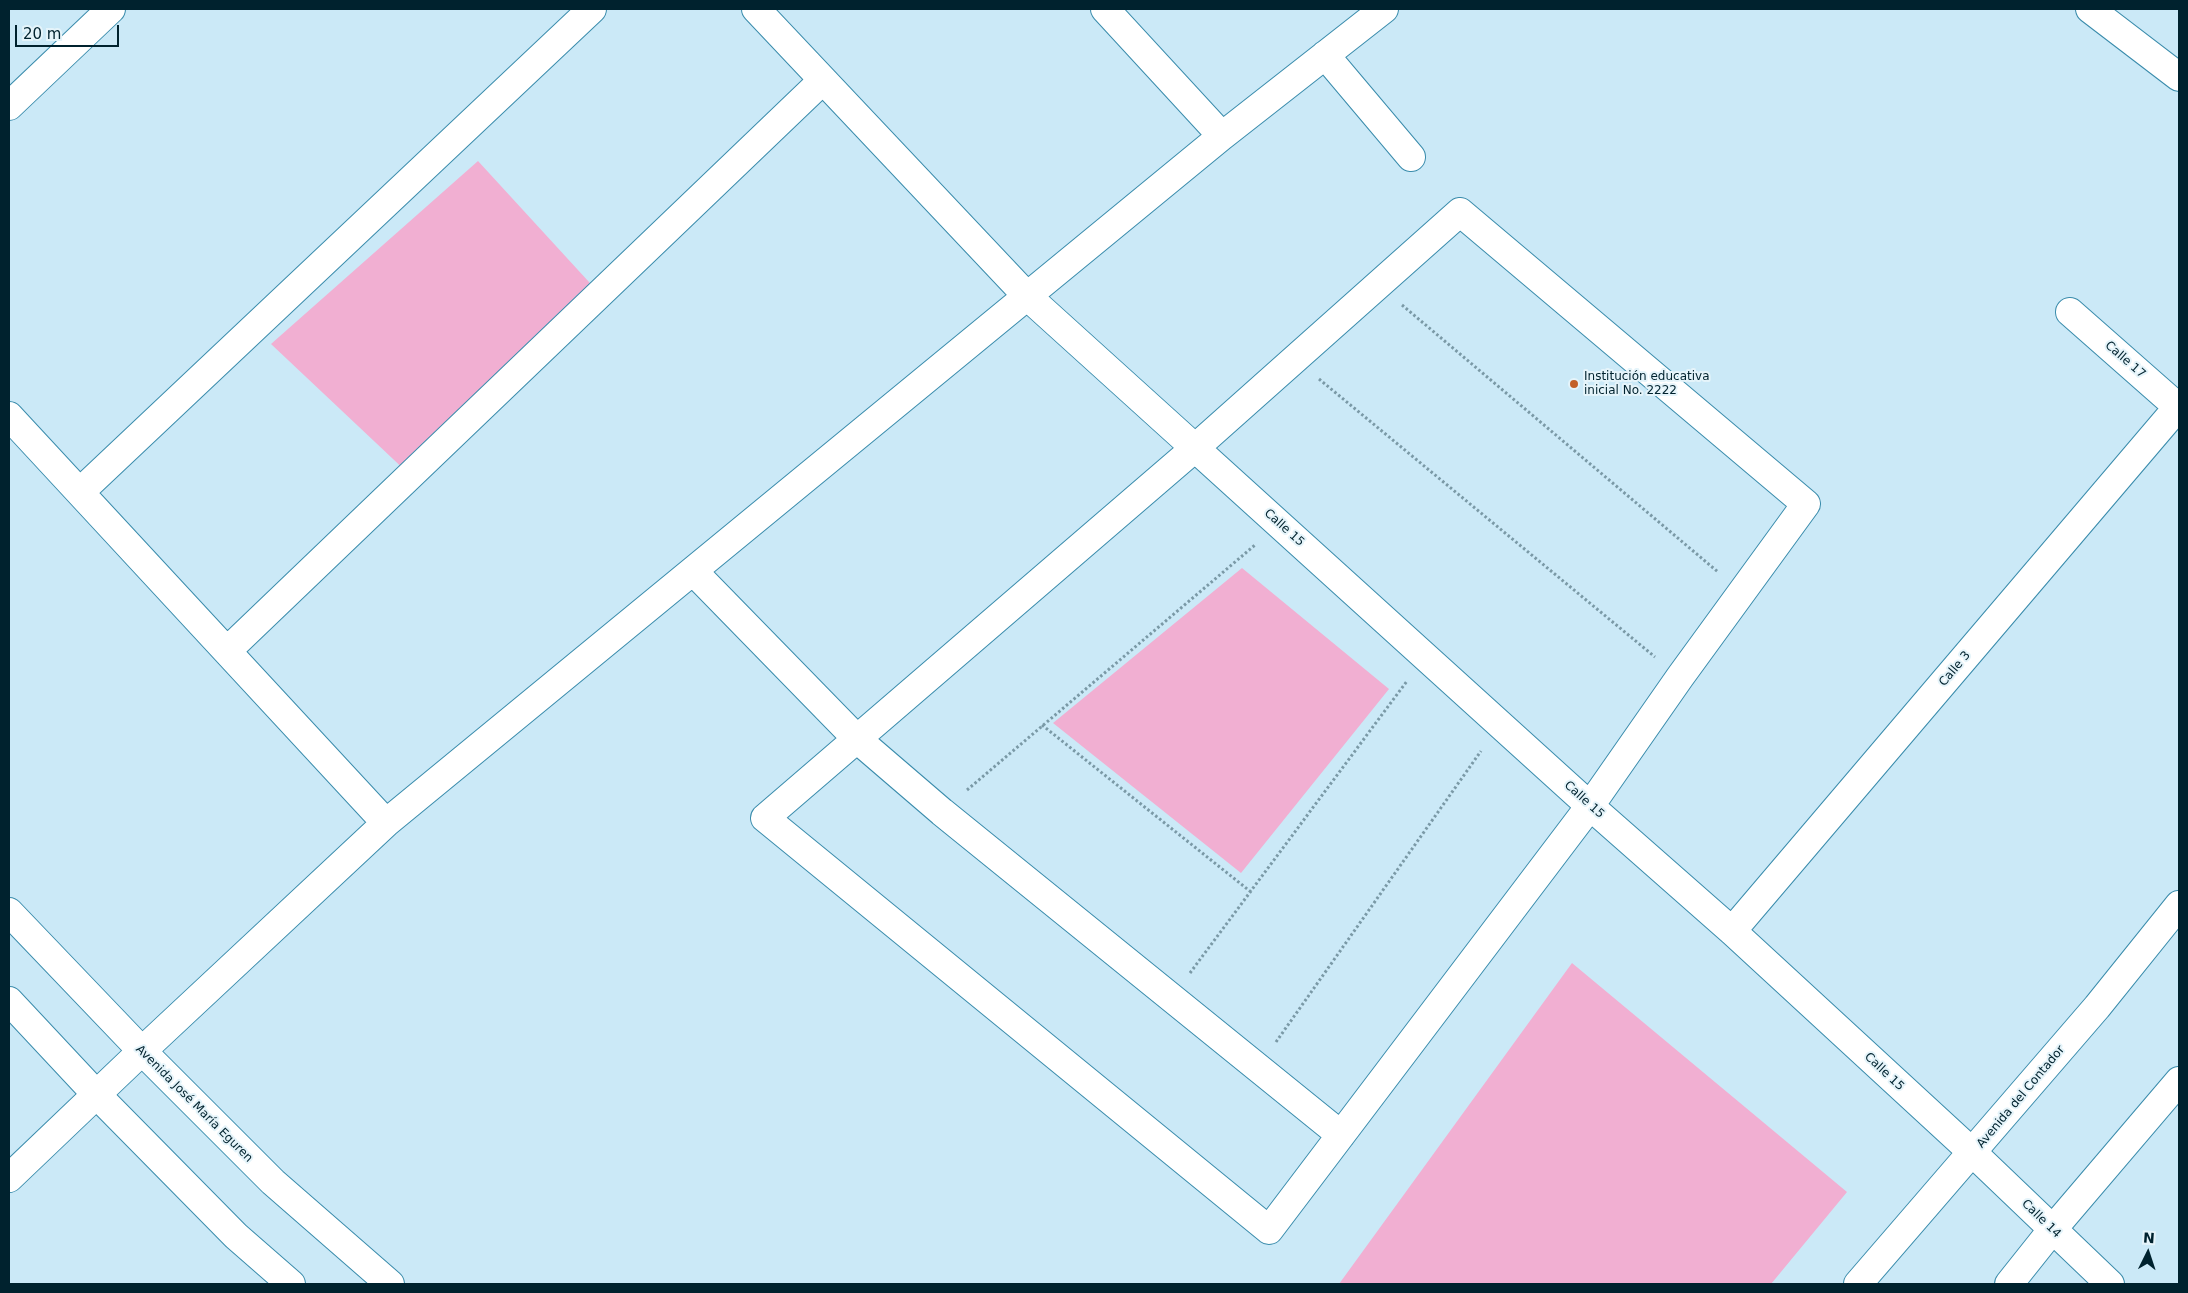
<!DOCTYPE html>
<html>
<head>
<meta charset="utf-8">
<style>
	body { margin:0 }
	#map { position:relative; width:2188px; height:1293px; overflow:hidden; background:#cbe9f7; font-family:"DejaVu Sans",sans-serif }
	canvas { display:block }
	.frame { position:absolute; inset:0; border:10px solid #00222e; pointer-events:none }
	.north { position:absolute; left:2123px; top:1228px; width:50px; height:50px; -webkit-text-stroke:4px #e5f4fa; paint-order:stroke; rotate:4deg; font-size:14px; font-weight:700; line-height:20px; text-align:center; color:#00222e }
	.north::after { content:''; display:block; margin:auto; width:18px; height:22px; background:#00222e; clip-path:polygon(50% 0,100% 100%,50% 72%,0 100%) }
	.scale { position:absolute; left:15px; top:25px; width:104px; height:22px; box-sizing:border-box; border:2px solid #00222e; border-top:0; padding-left:6px; font-size:15px; line-height:18px; white-space:nowrap; color:#00222e; -webkit-text-stroke:4px #e5f4fa; paint-order:stroke }
</style>
</head>
<body>
<div id="map">
<canvas width="2188" height="1293"></canvas>
<div class="frame"></div>
<div class="north">N</div>
<div class="scale">20 m</div>
</div>
<script>
const ctx = document.querySelector('canvas').getContext('2d');
ctx.lineJoin = 'round';
function fillPath(path, color) { ctx.fillStyle = color; ctx.fill(path, 'evenodd'); }
const toPath = rows => new Path2D(rows.map(r => 'M' + r).join(''));
function stroke(path, color, width, dash) { ctx.strokeStyle = color; ctx.lineWidth = width; ctx.lineCap = dash ? 'butt' : 'round'; ctx.setLineDash(dash || []); ctx.stroke(path); }
function label(font, color, halo, rows, align = 'center') {
  ctx.font = font + ' "DejaVu Sans",sans-serif'; ctx.lineWidth = 4; ctx.setLineDash([]); ctx.textBaseline = 'middle'; ctx.strokeStyle = halo; ctx.fillStyle = color; for (const [text, x, y, turn = 0] of rows) {
    ctx.save(); ctx.translate(x, y); ctx.rotate((+turn || 0) * Math.PI / 180); ctx.textAlign = isNaN(turn) ? turn : align; if (halo) ctx.strokeText(text, 0, 0); ctx.fillText(text, 0, 0); ctx.restore();
  }
}
fillPath(toPath([
	[478,161,600,294,410,475,271,344],
	[1242,568,1389,689,1241,873,1053,723],
	[1572,963,1847,1192,1771,1284,1339,1284]
]), '#f1afd2');
const minor = toPath([
	[756,9,1027,296,1195,448],
	[1105,9,1222,136],
	[2090,9,2179,77],
	[1325,55,1411,157],
	[1460,212,1806,504,1680,677,1590,806,1269,1230,765,818,1195,448,1460,212],
	[2070,312,2179,408],
	[9,416,386,823],
	[1195,448,1590,806,1732,931,1973,1153,2110,1284],
	[80,492,592,9],
	[693,571,857,739,942,812,1341,1135],
	[227,651,823,80],
	[1732,931,2178,407],
	[9,1178,142,1051,386,823,1222,136,1384,9]
]);
const tertiary = toPath([
	[9,106,111,9],
	[1858,1284,2097,1007,2179,905],
	[2009,1284,2052,1230,2179,1081]
]);
const secondary = toPath([
	[9,912,142,1051,273,1182,390,1284],
	[9,1001,96,1094,236,1236,291,1284]
]);
stroke(minor, '#3a8cac', 30);
stroke(tertiary, '#3a8cac', 30);
stroke(secondary, '#3a8cac', 30);
stroke(toPath([
	[1402,305,1718,572],
	[1319,379,1655,657],
	[1042,725,1251,892],
	[967,790,1255,545],
	[1190,973,1407,681],
	[1276,1042,1481,751]
]), '#7a99a6', 3, [2.5, 2.5]);
stroke(minor, '#fff', 28);
stroke(tertiary, '#fff', 28);
stroke(secondary, '#fff', 28);
for (const [x, y, r, color] of [
	[1574,384,5,"#c36028"]
]) { const dot = new Path2D(); dot.arc(x, y, r, 0, 2 * Math.PI); ctx.fillStyle = color; ctx.fill(dot); stroke(dot, '#e5f4fa', 2); }
label('12px', '#00222e', '#e5f4fa', [
	["Calle 17",2125,360,41],
	["Calle 15",1284,528,42],
	["Calle 3",1955,669,-50],
	["Calle 15",1584,800,42],
	["Calle 15",1884,1072,43],
	["Avenida del Contador",2021,1097,-50],
	["Avenida José María Eguren",194,1104,45],
	["Calle 14",2041,1219,44]
]);
label('12px', '#00222e', '#e5f4fa', [
	["Institución educativa",1584,377],
	["inicial No. 2222",1584,391]
], 'left');
</script>
</body>
</html>
